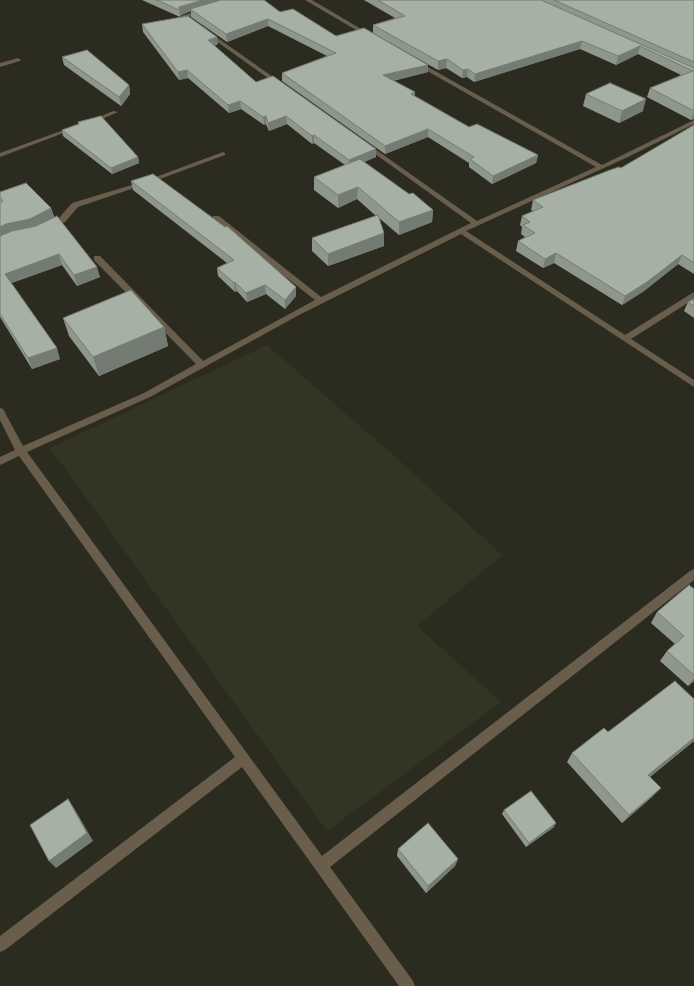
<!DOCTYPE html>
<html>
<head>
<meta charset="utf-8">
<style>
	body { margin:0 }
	canvas { display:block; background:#2b2b20 }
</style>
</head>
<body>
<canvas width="694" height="986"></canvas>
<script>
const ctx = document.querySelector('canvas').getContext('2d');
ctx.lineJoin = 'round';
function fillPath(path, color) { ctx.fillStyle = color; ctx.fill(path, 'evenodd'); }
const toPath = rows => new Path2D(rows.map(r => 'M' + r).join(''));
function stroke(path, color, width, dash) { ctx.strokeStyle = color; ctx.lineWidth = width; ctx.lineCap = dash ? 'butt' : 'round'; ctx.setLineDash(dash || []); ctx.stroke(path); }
fillPath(toPath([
	[267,345,401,462,502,555,417,626,501,702,327,831,50,448]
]), '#343423');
fillPath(toPath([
	[305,0,312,0,373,36,368,37,305,0],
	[203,9,205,10,205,12,188,17,283,84,283,86,279,86,181,16,203,9],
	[18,58,21,60,20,61,0,67,0,63,18,58],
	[415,62,419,62,602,165,694,120,694,124,628,157,466,231,625,335,694,292,694,299,631,339,694,380,694,387,461,234,299,315,150,397,27,452,322,856,690,571,694,569,694,580,330,867,413,981,415,986,399,986,242,767,5,950,0,952,0,936,235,757,19,456,0,465,0,457,15,450,0,420,0,408,3,409,23,446,144,393,196,364,94,260,94,256,100,256,203,361,315,300,213,220,213,216,219,216,321,297,471,223,364,146,364,144,368,144,477,221,596,167,415,64,415,62],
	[113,111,118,112,93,123,88,122,113,111],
	[72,127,77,128,0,157,0,153,72,127],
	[223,152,225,153,225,155,149,183,78,207,65,222,50,228,46,226,59,218,72,203,145,181,223,152]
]), '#695d4b');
fillPath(toPath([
	[142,0,264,0,280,12,336,36,428,65,428,72,393,81,415,92,415,96,469,127,538,155,536,163,492,184,469,167,469,163,428,137,385,154,282,81,282,73,327,56,268,26,227,42,191,17,191,11,181,15,180,17],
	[364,0,694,0,694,119,691,120,647,97,650,88,681,75,638,54,616,65,580,49,474,82,467,77,462,78,446,68,438,70,373,33,373,25,395,18],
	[142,24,217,37,218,44,214,46,256,82,376,157,364,162,409,194,433,210,432,222,399,235,379,218,384,246,328,266,312,251,312,238,376,216,357,199,338,208,314,190,314,177,345,165,314,143,312,144,287,124,269,131,266,124,264,125,241,109,229,113,188,78,179,80,143,32],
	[62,57,129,85,130,94,121,106,64,65],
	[586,94,643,111,619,123,583,106],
	[78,122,138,157,139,163,112,174,63,136,62,130,78,124],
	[694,125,694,274,678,264,644,291,622,305,554,263,543,268,516,251,518,241,525,237,521,234,522,227,520,225,522,216,533,211,531,210,533,200,621,168],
	[131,181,296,296,285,309,266,294,247,302,237,291,235,292,218,276,217,268,227,263,133,190],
	[0,192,51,208,54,217,100,277,77,286,62,265,11,283,60,359,32,369,0,317],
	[694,299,694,318,684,311,688,302],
	[63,318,164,327,168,346,99,376,69,336],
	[694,589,694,681,688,686,660,661,667,651,675,644,651,623,657,612],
	[608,732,694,741,650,777,653,796,622,823,567,762,572,753],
	[504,810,554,827,526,847,502,814],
	[398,849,458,859,455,866,426,893,397,856]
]), '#8f978d');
fillPath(toPath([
	[203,0,227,0,190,9,191,11,181,15,180,17,179,10,179,7],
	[268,19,268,26,227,42,226,34],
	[217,37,218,44,209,48,208,40],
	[582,41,580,49,474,82,475,74],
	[640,46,638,54,616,65,618,56],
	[447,59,446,68,438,70,438,61],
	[428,65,428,72,383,83,383,75],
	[468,69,467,77,462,78,463,70],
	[187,70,188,78,179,80,178,72],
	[129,85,130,94,121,106,119,97],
	[415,92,414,100,411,94],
	[646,99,643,111,619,123,622,111],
	[240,101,241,109,229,113,228,105],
	[694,111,694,119,691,120],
	[266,116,266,124,264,125,263,117],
	[286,116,287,124,269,131,268,123],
	[428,129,428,137,385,154,385,146],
	[314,135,314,143,312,144,312,136],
	[376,149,376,157,349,168,349,160],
	[538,155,536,163,492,184,493,176],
	[138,157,139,163,112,174,111,168],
	[358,187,357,199,338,208,338,195],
	[51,208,55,219,0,239,0,227,6,224],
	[433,210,432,222,399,235,399,222],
	[384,233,384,246,328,266,328,254],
	[556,253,554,263,543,268,545,259],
	[59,254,62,265,9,284,5,274],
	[682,255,678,264,644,291,622,305,625,296],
	[97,267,100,277,77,286,74,275],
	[235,282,237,291,235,292,234,283],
	[265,285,266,294,247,302,246,293],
	[296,287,296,296,285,309,285,300],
	[164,327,168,346,99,376,93,357],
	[57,348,60,359,32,369,28,358],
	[694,678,694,681,688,686],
	[694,738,694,741,641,784,648,775],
	[661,788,653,796,622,823,629,815],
	[68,799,74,808,93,841,56,868,49,861],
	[556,823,554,827,526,847,529,843],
	[458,859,455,866,426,893,428,886]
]), '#747b73');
const building = toPath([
	[157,0,203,0,179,7,179,10,157,0],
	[221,0,264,0,280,12,293,9,336,36,364,28,428,65,383,75,415,92,411,94,469,127,477,124,538,155,493,176,470,159,474,157,428,129,385,146,282,73,336,53,268,19,226,34,190,9,221,0],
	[378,0,541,0,694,68,694,111,650,88,693,71,640,46,618,56,582,41,475,74,468,69,463,70,447,59,438,61,373,25,405,16,378,0],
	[554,0,694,0,694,62,554,0],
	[188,16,217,37,208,40,256,82,273,76,376,149,349,160,314,135,312,136,286,116,268,123,266,116,263,117,240,101,228,105,187,70,178,72,142,24,188,16],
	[87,50,129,85,119,97,62,57,87,50],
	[610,83,646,99,622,111,586,94,610,83],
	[101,116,138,157,111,168,62,130,79,124,78,122,101,116],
	[694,125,694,263,682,255,647,282,625,296,556,253,545,259,518,241,535,233,523,225,530,222,522,216,543,207,533,200,610,170,619,167,621,168,694,125],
	[360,159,409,194,413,193,433,210,399,222,358,187,338,195,314,177,360,159],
	[153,174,225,227,227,226,296,287,285,300,265,285,246,293,235,282,234,283,217,268,234,260,131,181,153,174],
	[26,183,51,208,30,219,6,224,0,227,0,202,3,201,0,197,0,192,26,183],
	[378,215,384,233,328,254,312,238,378,215],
	[57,216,97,267,74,275,59,254,5,274,57,348,28,358,0,314,0,236,12,231,36,226,57,216],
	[131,290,164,327,93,357,63,318,131,290],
	[694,299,694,306,688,302,694,299],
	[689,585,694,589,694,675,667,651,684,636,657,612,689,585],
	[675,681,694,699,694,738,648,775,661,788,629,815,572,753,604,728,608,732,675,681],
	[531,791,556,823,529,843,504,810,531,791],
	[68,799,87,833,49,861,30,825,68,799],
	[428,823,458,859,428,886,398,849,428,823]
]);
fillPath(building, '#a6b0a4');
stroke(building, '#747b73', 1);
</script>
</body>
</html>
